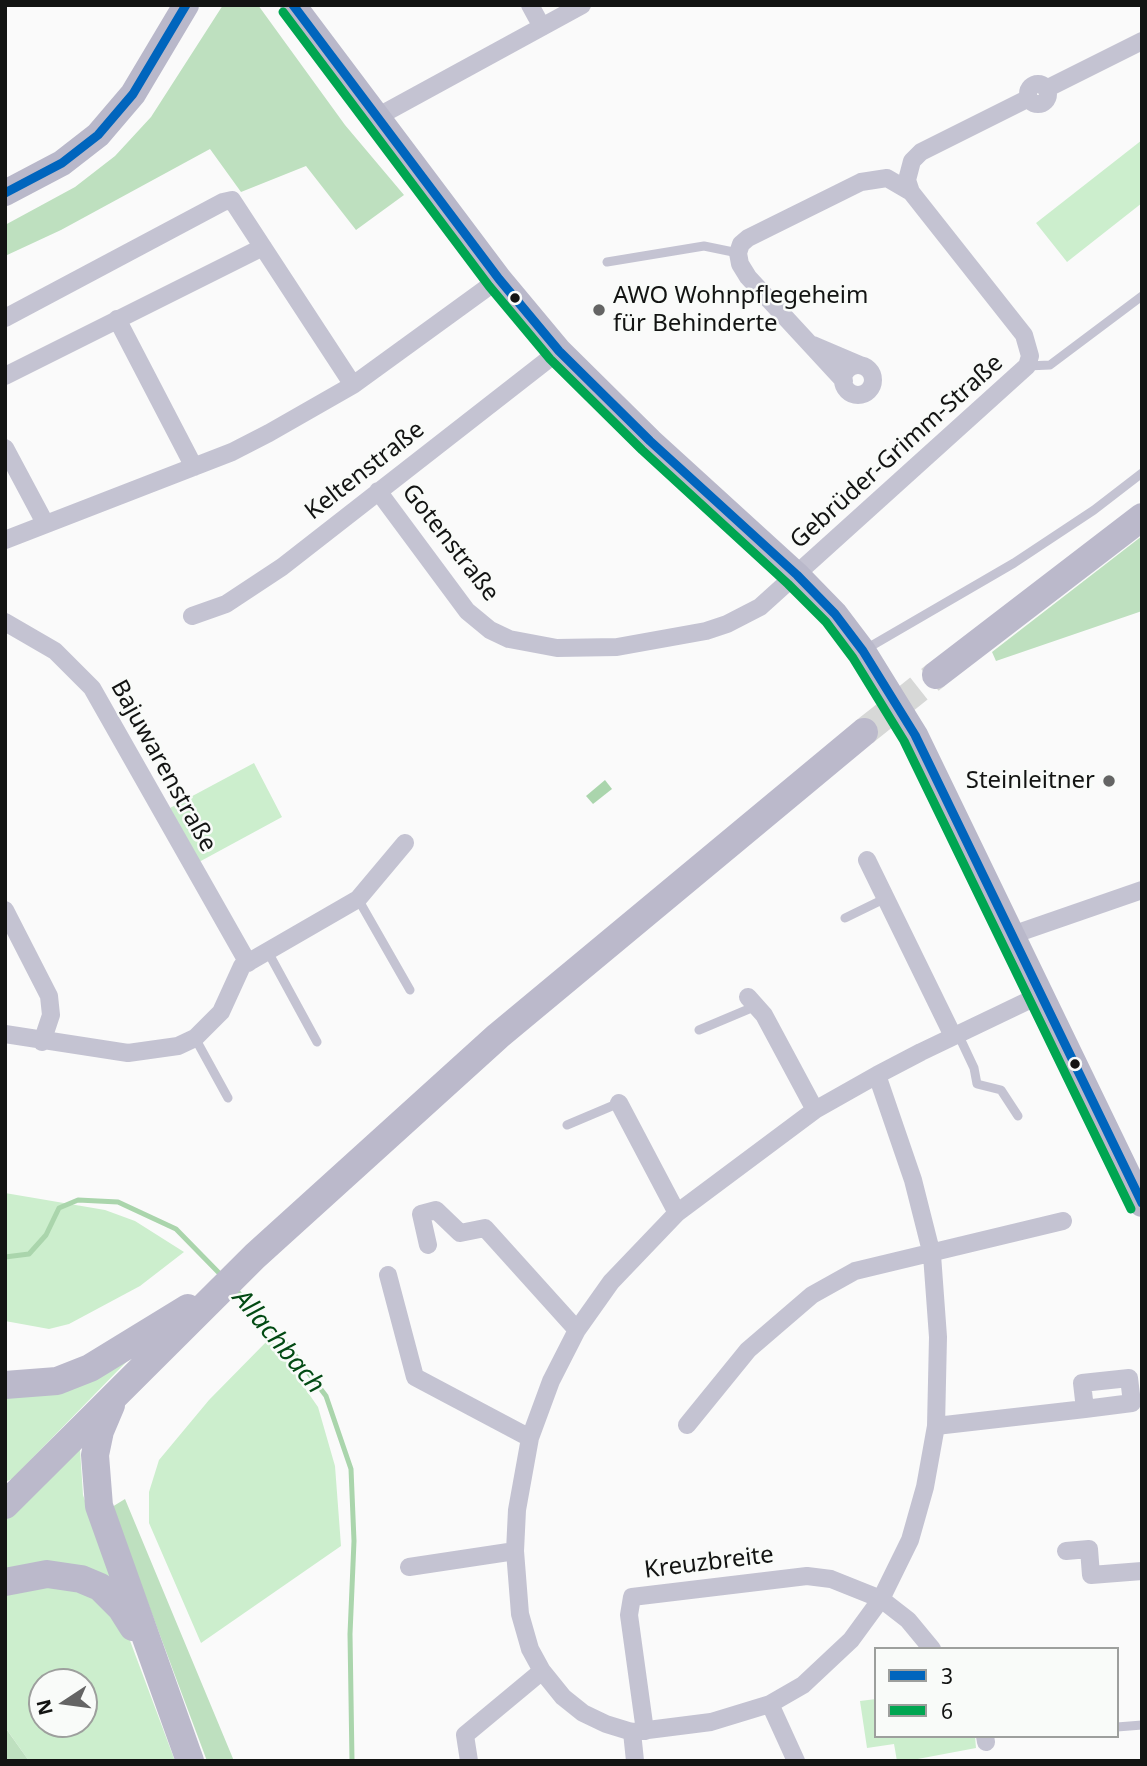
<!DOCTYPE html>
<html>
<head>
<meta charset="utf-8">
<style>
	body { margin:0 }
	#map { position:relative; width:1147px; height:1766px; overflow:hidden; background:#fafafa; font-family:"Noto Sans",sans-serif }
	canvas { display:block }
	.frame { position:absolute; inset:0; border:7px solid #131413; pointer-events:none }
	.legend { position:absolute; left:874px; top:1647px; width:245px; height:91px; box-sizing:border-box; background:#f9fbf9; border:2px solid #9d9f9d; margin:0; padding:9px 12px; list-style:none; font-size:21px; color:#131413 }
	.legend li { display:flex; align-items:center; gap:14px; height:35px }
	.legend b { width:35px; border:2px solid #9d9f9d }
	.north { position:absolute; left:28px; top:1668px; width:70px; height:70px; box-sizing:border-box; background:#f9fbf9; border:2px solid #9d9f9d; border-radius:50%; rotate:257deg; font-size:19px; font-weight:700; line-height:28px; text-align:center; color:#131413 }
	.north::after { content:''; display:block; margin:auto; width:24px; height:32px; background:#646464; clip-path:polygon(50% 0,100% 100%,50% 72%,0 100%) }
</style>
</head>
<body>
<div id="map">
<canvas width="1147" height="1766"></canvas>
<div class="frame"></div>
<ul class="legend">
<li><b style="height:9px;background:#0065bd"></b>3</li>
<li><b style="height:9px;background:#00a651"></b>6</li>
</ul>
<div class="north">N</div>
</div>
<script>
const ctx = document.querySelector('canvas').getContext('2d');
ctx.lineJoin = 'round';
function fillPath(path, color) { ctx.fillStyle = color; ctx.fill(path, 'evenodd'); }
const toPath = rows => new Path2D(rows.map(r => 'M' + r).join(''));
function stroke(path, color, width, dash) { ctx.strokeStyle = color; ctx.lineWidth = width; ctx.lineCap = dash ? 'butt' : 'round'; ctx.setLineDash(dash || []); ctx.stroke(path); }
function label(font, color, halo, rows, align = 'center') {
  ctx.font = font + ' "Noto Sans",sans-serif'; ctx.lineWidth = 5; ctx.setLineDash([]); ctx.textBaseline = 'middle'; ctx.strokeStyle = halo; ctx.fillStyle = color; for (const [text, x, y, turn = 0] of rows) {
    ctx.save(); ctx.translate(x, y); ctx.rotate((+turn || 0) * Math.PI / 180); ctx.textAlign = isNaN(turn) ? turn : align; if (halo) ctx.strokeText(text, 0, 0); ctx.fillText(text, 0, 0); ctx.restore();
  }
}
fillPath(toPath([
	[1142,140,1142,203,1067,262,1036,223],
	[254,763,282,817,199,862,170,808],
	[5,1193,105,1210,135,1221,184,1252,140,1286,69,1324,49,1329,5,1321],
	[270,1338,318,1407,335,1466,341,1546,201,1643,149,1523,149,1492,159,1460,209,1400],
	[134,1354,12,1479,5,1482,5,1395],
	[80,1449,83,1495,113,1582,5,1569,5,1518],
	[48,1584,95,1597,129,1638,175,1761,29,1761,5,1727,5,1590],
	[42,1682,84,1682,84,1724,42,1724],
	[876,1699,876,1736,975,1736,976,1748,907,1761,897,1761,894,1744,867,1748,860,1701]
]), '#cceecd');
fillPath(toPath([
	[223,5,258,5,345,125,404,195,356,230,306,166,241,192,210,149,61,230,5,256,5,225,75,187,115,156,151,117],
	[1142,536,1142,611,996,661,992,652],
	[125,1499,234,1761,207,1761,112,1507],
	[5,1727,7,1730,29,1761,5,1761]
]), '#bee0bf');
fillPath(toPath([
	[605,780,612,789,593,804,586,796]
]), '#aad5ac');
stroke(toPath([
	[5,1257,29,1254,46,1235,59,1208,78,1200,118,1202,176,1229,222,1276],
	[234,1288,288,1346,326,1396,351,1469,354,1541,350,1634,352,1761]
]), '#aad5ac', 5);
stroke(toPath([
	[864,732,936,675]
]), '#d7d8d7', 28, [28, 14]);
stroke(toPath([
	[607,262,704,246,738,253],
	[1027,366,1050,365,1142,296],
	[866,649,1014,563,1094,510,1142,473],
	[358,899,410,990],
	[845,918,886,898],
	[268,952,317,1042],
	[699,1030,756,1006],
	[958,1034,974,1068,977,1084,1001,1090,1018,1116],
	[195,1038,228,1098],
	[567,1125,619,1103],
	[1117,1727,1142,1725]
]), '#c4c3d2', 9);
stroke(toPath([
	[530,5,542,27],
	'1028 94a10 10 0 1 1 20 0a10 10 0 1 1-20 0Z',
	[1046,89,1142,41],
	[377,117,582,5],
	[5,318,223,202,232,200,353,385],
	[117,319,194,467],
	[813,345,860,365],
	'843 380a15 15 0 1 1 30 0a15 15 0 1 1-30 0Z',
	[5,376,263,247],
	[844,381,748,277,740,264,738,253,741,244,748,238,861,182,887,178,911,192],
	[5,448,45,523],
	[378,491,467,611,490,630,509,639,557,648,617,647,706,631,727,624,760,607,1027,366,1030,356,1024,335,911,192,907,180,912,161,921,152,1029,98],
	[5,540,232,452,269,433,353,385,499,279],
	[192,616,226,604,282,567,559,351],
	[5,622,55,651,92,688,248,963],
	[867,860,953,1036],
	[5,910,49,996,51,1015,42,1042],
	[1012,935,1142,890],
	[748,997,764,1015,815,1110],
	[5,1034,128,1053,178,1046,195,1038,221,1012,242,966,358,899,405,843],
	[877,1075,913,1180,932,1255,938,1337,936,1426,925,1487,910,1540,881,1599,851,1640,803,1685,770,1704,711,1722,632,1732,606,1724,583,1713,563,1697,542,1671,530,1649,520,1614,515,1551,517,1510,530,1438,551,1381,577,1330,611,1282,677,1213,815,1110,877,1075,921,1052,1040,995],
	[619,1103,677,1213],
	[428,1245,421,1214,436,1210,460,1233,485,1228,577,1330],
	[388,1275,415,1377,530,1438],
	[687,1425,748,1350,812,1295,855,1271,1063,1221],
	[936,1426,1085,1409,1132,1403,1129,1378,1082,1383,1085,1409],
	[1066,1551,1089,1549,1091,1575,1142,1571],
	[409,1567,515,1551],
	[770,1704,796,1761],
	[645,1731,629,1615,632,1597,807,1576,831,1579,881,1599,908,1620,932,1649],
	[632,1732,635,1761],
	[985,1736,986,1742],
	[469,1761,465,1735,542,1671]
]), '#c4c3d2', 18);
stroke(toPath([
	[293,5,499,279,559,351,650,441,797,575,835,614,863,651,915,735,1142,1204],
	[5,193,62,163,98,135,133,94,186,5]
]), '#b9b8ca', 26);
stroke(toPath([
	[936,675,1142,517],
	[5,1385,57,1381,90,1368,188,1308],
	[111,1405,100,1431,95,1455,99,1506,190,1761],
	[5,1505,255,1256,498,1036,864,732],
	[5,1582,47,1574,81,1579,100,1587,121,1608,133,1627]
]), '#bbb9cb', 28);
stroke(toPath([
	[293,5,499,279,559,351,650,441,797,575,835,614,863,651,915,735,1142,1203],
	[5,193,62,163,98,135,133,94,186,5]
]), '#0065bd', 9);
stroke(toPath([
	[283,12,489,286,550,359,642,450,788,584,826,622,853,658,904,741,1131,1209]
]), '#00a651', 9);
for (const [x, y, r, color] of [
	[515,298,6,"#131413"],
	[599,310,7,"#646464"],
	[1109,781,7,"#646464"],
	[1075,1064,6,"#131413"]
]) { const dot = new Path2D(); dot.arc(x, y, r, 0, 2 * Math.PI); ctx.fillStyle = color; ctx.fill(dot); stroke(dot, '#f9fbf9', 2.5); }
label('24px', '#131413', '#f9fbf9', [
	["AWO Wohnpflegeheim",613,296],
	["für Behinderte",613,324],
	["Steinleitner",1095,781,"right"]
], 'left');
label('24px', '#131413', '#f9fbf9', [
	["Gebrüder-Grimm-Straße",897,452,-42],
	["Keltenstraße",365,471,-38],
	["Gotenstraße",450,543,52],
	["Bajuwarenstraße",163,766,61],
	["Kreuzbreite",709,1563,-7]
]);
label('italic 26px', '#024a13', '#f9fbf9', [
	["Allachbach",278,1342,50]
]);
</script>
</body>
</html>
